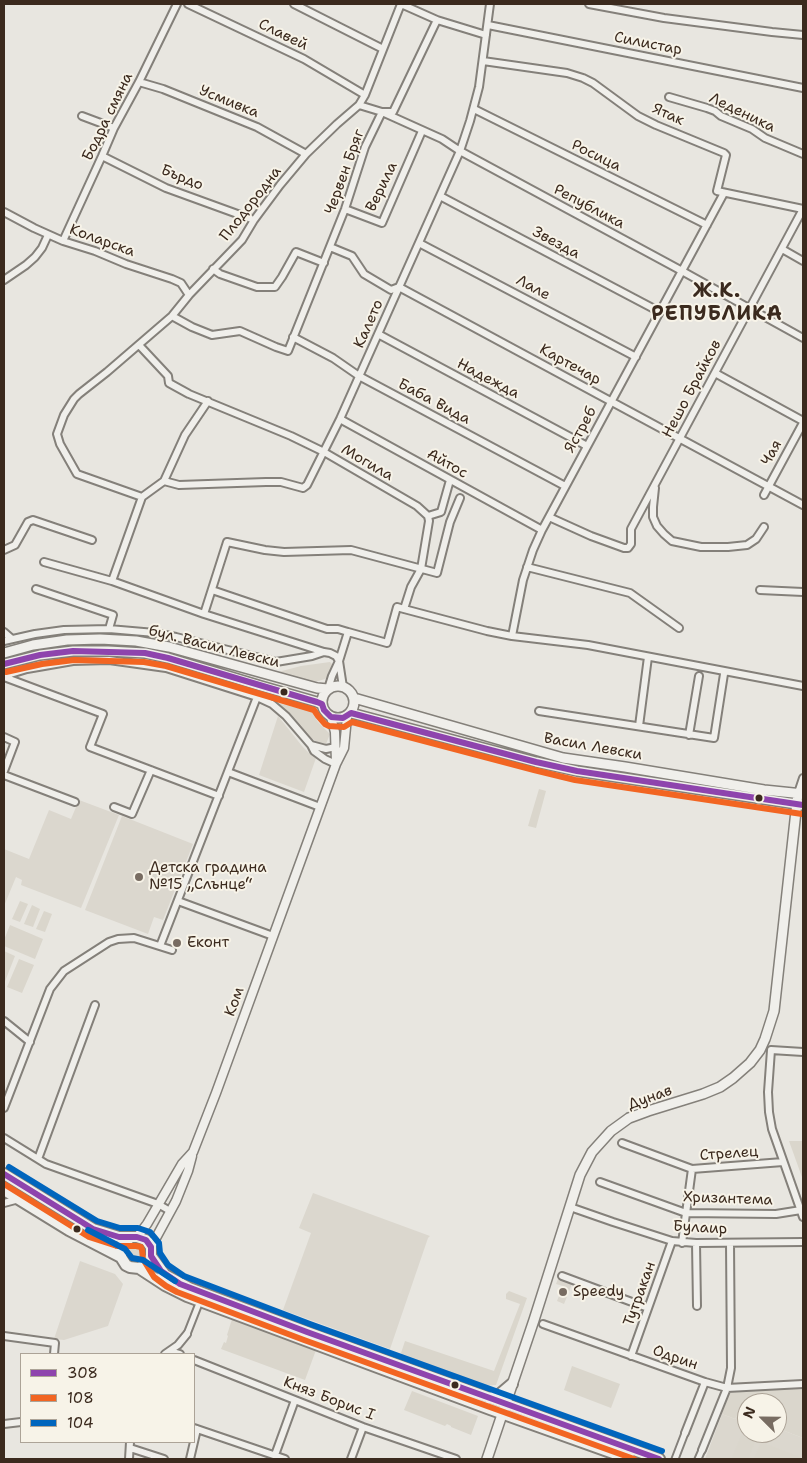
<!DOCTYPE html>
<html>
<head>
<meta charset="utf-8">
<style>
	body { margin:0 }
	#map { position:relative; width:807px; height:1463px; overflow:hidden; background:#e8e6e0; font-family:"Shantell Sans",sans-serif }
	canvas { display:block }
	.frame { position:absolute; inset:0; border:5px solid #3b2a1e; pointer-events:none }
	.legend { position:absolute; left:20px; top:1353px; width:175px; height:90px; box-sizing:border-box; background:#f7f3e8; border:1px solid #aca397; margin:0; padding:6px 9px; list-style:none; font-size:15px; color:#3b2a1e }
	.legend li { display:flex; align-items:center; gap:10px; height:25px }
	.legend b { width:25px; border:1px solid #aca397 }
	.north { position:absolute; left:737px; top:1393px; width:50px; height:50px; box-sizing:border-box; background:#f7f3e8; border:1px solid #aca397; border-radius:50%; rotate:293deg; font-size:14px; font-weight:700; line-height:20px; text-align:center; color:#3b2a1e }
	.north::after { content:''; display:block; margin:auto; width:18px; height:22px; background:#786c62; clip-path:polygon(50% 0,100% 100%,50% 72%,0 100%) }
</style>
</head>
<body>
<div id="map">
<canvas width="807" height="1463"></canvas>
<div class="frame"></div>
<ul class="legend">
<li><b style="height:6px;background:#8e44ad"></b>308</li>
<li><b style="height:6px;background:#f26522"></b>108</li>
<li><b style="height:6px;background:#0065bd"></b>104</li>
</ul>
<div class="north">N</div>
</div>
<script>
const ctx = document.querySelector('canvas').getContext('2d');
ctx.lineJoin = 'round';
function fillPath(path, color) { ctx.fillStyle = color; ctx.fill(path, 'evenodd'); }
const toPath = rows => new Path2D(rows.map(r => 'M' + r).join(''));
function stroke(path, color, width, dash) { ctx.strokeStyle = color; ctx.lineWidth = width; ctx.lineCap = dash ? 'butt' : 'round'; ctx.setLineDash(dash || []); ctx.stroke(path); }
function label(font, color, halo, rows, align = 'center') {
  ctx.font = font + ' "Shantell Sans",sans-serif'; ctx.lineWidth = 4; ctx.setLineDash([]); ctx.textBaseline = 'middle'; ctx.strokeStyle = halo; ctx.fillStyle = color; for (const [text, x, y, turn = 0] of rows) {
    ctx.save(); ctx.translate(x, y); ctx.rotate((+turn || 0) * Math.PI / 180); ctx.textAlign = isNaN(turn) ? turn : align; if (halo) ctx.strokeText(text, 0, 0); ctx.fillText(text, 0, 0); ctx.restore();
  }
}
fillPath(toPath([
	[278,716,302,746,309,753,316,758,304,792,259,775],
	[79,800,119,815,81,908,21,885,22,880,16,877,4,906,4,849,29,859,49,810,71,819],
	[122,816,193,844,163,920,154,917,148,934,85,910],
	[313,1193,430,1236,428,1238,390,1349,283,1310,311,1233,299,1228],
	[80,1261,115,1274,123,1284,108,1326,64,1340,54,1339],
	[558,1279,572,1284,564,1304,557,1301,563,1286,556,1284],
	[722,1414,735,1419,738,1414,747,1417,747,1433,777,1433,777,1428,803,1438,803,1459,705,1459]
]), '#dbd7ce');
fillPath(toPath([
	[330,662,332,664,332,674,325,679,315,682,278,672,301,666],
	[277,703,311,711,318,722,330,734,326,744,318,743,307,735],
	[539,789,546,791,536,828,528,826],
	[20,901,28,904,20,922,12,919],
	[32,905,40,909,33,927,24,924],
	[44,911,52,914,45,932,36,929],
	[10,925,43,939,35,959,4,946,4,940],
	[4,951,15,956,4,984],
	[19,959,34,965,22,993,7,987],
	[789,1141,803,1141,803,1180],
	'126 1252a10 10 0 1 1 20 0a10 10 0 1 1-20 0Z',
	[509,1291,527,1298,496,1385,477,1386,403,1358,401,1353,405,1341,494,1371,520,1304,506,1299,506,1294],
	[232,1319,316,1350,305,1380,221,1349,224,1342,226,1343,228,1336,227,1335],
	[572,1366,620,1384,611,1408,564,1390],
	[803,1388,803,1438,777,1428,777,1403,747,1403,747,1417,738,1414,735,1419,722,1414,730,1391],
	[412,1391,478,1416,471,1435,451,1427,451,1426,447,1424,445,1426,404,1410],
	[742,1434,756,1439,748,1459,736,1459,732,1458],
	[761,1442,800,1457,799,1459,754,1459]
]), '#dad6cc');
const pedestrian = toPath([
	[187,1334,198,1306],
	[675,1459,685,1433],
	[698,1459,702,1450]
]);
const minor = toPath([
	[188,4,304,59,365,95],
	[294,4,383,49],
	[401,4,437,20,486,35],
	[589,4,664,18,772,32,803,35],
	[488,25,803,88],
	[483,61,567,73,583,78,593,83,638,116,656,125,724,153,726,155,717,191,803,209,631,529,631,544,628,548,624,548,591,536,549,517],
	[139,82,163,89,257,127,306,154],
	[669,97,707,108,715,111,721,116,752,129,765,138,803,154],
	[359,105,382,112,442,139,460,151,682,271,803,338],
	[474,109,707,225],
	[82,116,114,128],
	[102,156,166,188,254,220],
	[440,196,660,312],
	[345,209,382,223,422,131],
	[4,212,34,228,63,241,95,251,126,264,172,279,181,283,189,295],
	[63,241,102,156,114,128,139,82,177,4],
	[419,243,636,357],
	[330,247,352,256,364,274,391,290,399,287,803,505],
	[782,249,803,261],
	[213,269,220,274,257,287,275,287,282,277,296,252,324,263],
	[4,280,26,265,35,257,42,248,48,235],
	[172,316,192,327,212,335,240,331,276,347,288,351,345,209,365,147,382,112,393,112,437,20],
	[378,334,587,446],
	[293,337,333,358,359,376,565,486],
	[139,345,168,376,169,383,189,394,291,436,324,452,417,506,428,516,429,521,421,569,411,587,404,609,397,607,387,643,348,632],
	[715,373,803,421],
	[340,419,542,530],
	[164,481,185,435,208,401],
	[655,488,653,507,653,517,657,526,664,534,672,541,701,547,728,547,747,545,756,539,764,527],
	[764,495,803,423],
	[142,497,164,481,179,485,266,482,281,482,303,488,307,485,340,419,460,151,470,121,479,87,490,4],
	[428,516,441,512,450,480],
	[4,550,15,545,28,522,33,520,92,540],
	[44,562,112,581,204,614,324,652],
	[527,567,630,593,679,628],
	[112,581,142,497,77,474,60,444,57,434,64,415,74,399,79,394,107,372,172,316,189,295,242,240,254,220,280,185,306,154,337,124,359,105,365,95,401,4],
	[36,589,113,615,109,629],
	[212,590,327,629,338,629,348,632,339,661,332,676,328,689],
	[760,590,803,592],
	[404,609,487,631,512,636,588,645,803,686],
	[204,614,227,542,265,550,284,552,351,550,437,573,450,522,460,498],
	[4,632,12,639],
	[512,636,523,580,533,550,542,530,724,193],
	[4,641,35,634,64,630,109,629,155,633,176,637,276,662,312,656,324,652,330,653,336,656,339,661,343,687],
	[4,676,27,669,73,661,109,660,166,668,257,697,272,704,286,716,311,745,314,751,325,759,336,764],
	[4,677,103,714,90,747,219,796],
	[539,711,714,738,724,674,726,672],
	[639,726,648,657],
	[689,735,699,676],
	[4,737,15,742,4,771],
	[311,745,326,749,336,747],
	[228,772,320,807],
	[4,775,75,802],
	[798,793,803,778],
	[114,807,132,814,151,770],
	[178,901,273,936],
	[160,946,257,697],
	[4,1021,30,1042],
	[803,1052,771,1050,768,1092,769,1112,772,1129,803,1217],
	[4,1108,50,989,64,971,109,942,118,939,134,938,172,950],
	[4,1138,46,1164,158,1204,170,1211],
	[622,1143,692,1169,783,1162],
	[38,1159,95,1005],
	[600,1182,686,1213,776,1214,801,1210],
	[4,1203,19,1199],
	[570,1207,613,1222,672,1241,696,1243,803,1242],
	[682,1243,692,1169],
	[696,1243,697,1306],
	[562,1276,648,1308],
	[543,1324,705,1382,727,1388,803,1384],
	[4,1336,55,1343,54,1354],
	[170,1351,180,1354],
	[165,1354,178,1345,187,1334],
	[631,1356,672,1241],
	[194,1360,363,1427,456,1459],
	[4,1424,21,1422],
	[194,1428,285,1459],
	[685,1433,705,1382],
	[130,1448,164,1459],
	[702,1450,727,1388,731,1368,730,1243],
	[275,1455,295,1400],
	[129,1459,130,1442],
	[190,1459,197,1429],
	[351,1459,363,1427]
]);
const tertiary = toPath([
	[331,717,335,732,336,762],
	[137,1237,147,1224,182,1164,193,1152,216,1093,336,764,344,748,347,717],
	[151,1247,176,1201,188,1171,192,1156]
]);
const secondary = toPath([
	[4,653,33,645,67,640,100,639,136,641,169,647,317,688,328,689],
	[4,664,40,655,73,651,108,651,145,653,168,658,261,686,317,702,322,704],
	'322 702a16 16 0 1 1 32 0a16 16 0 1 1-32 0Z',
	[354,698,563,758,625,767,764,790,803,794],
	[351,713,536,762,577,771,803,805],
	[487,1459,534,1320,580,1175,592,1152,611,1131,629,1118,648,1111,703,1094,720,1087,733,1078,750,1063,760,1050,765,1039,774,1011,798,793]
]);
const primary = toPath([
	[4,1174,93,1229,119,1237,137,1237,146,1240,151,1247,151,1256,147,1264,139,1268,130,1267,126,1265,121,1257,121,1248,123,1244,131,1237],
	[4,1190,69,1230,121,1257],
	[151,1256,165,1275,189,1288,307,1332,659,1459],
	[139,1268,165,1285,187,1296,490,1409,630,1459],
	[489,1398,499,1395,512,1384]
]);
stroke(pedestrian, '#84807a', 9);
stroke(minor, '#84807a', 10);
stroke(tertiary, '#84807a', 11);
stroke(secondary, '#84807a', 12);
stroke(primary, '#84807a', 14);
stroke(pedestrian, '#f0efeb', 5);
stroke(minor, '#f0efeb', 6);
stroke(tertiary, '#f0efeb', 8);
stroke(secondary, '#f0efeb', 9);
stroke(primary, '#f0efeb', 10);
stroke(toPath([
	[4,664,40,655,73,651,145,653,168,658,317,702,322,704,324,710,331,717,343,718,351,713,536,762,577,771,803,805],
	[4,1174,93,1229,119,1237,137,1237,146,1240,151,1247,151,1256,161,1271,180,1284,307,1332,659,1459]
]), '#8e44ad', 6);
stroke(toPath([
	[6,672,42,664,74,660,144,662,166,666,314,710,318,716,325,724,329,726,344,727,352,722,534,770,575,780,802,814],
	[4,1184,89,1237,117,1246,136,1246,141,1247,142,1250,143,1259,154,1277,166,1286,177,1292,304,1340,634,1459]
]), '#f26522', 6);
stroke(toPath([
	[9,1167,97,1221,120,1228,138,1228,150,1232,159,1243,160,1253,168,1265,184,1276,310,1324,662,1451],
	[88,1230,125,1249,132,1258,143,1260,175,1281]
]), '#0065bd', 6);
for (const [x, y, r, color] of [
	[284,692,4.5,"#3b2a1e"],
	[759,798,4.5,"#3b2a1e"],
	[139,877,5,"#786c62"],
	[177,943,5,"#786c62"],
	[77,1229,4.5,"#3b2a1e"],
	[563,1292,5,"#786c62"],
	[455,1385,4.5,"#3b2a1e"]
]) { const dot = new Path2D(); dot.arc(x, y, r, 0, 2 * Math.PI); ctx.fillStyle = color; ctx.fill(dot); stroke(dot, '#f7f3e8', 2); }
label('15px', '#3b2a1e', '#f7f3e8', [
	["Славей",283,35,26],
	["Силистар",648,44,11],
	["Усмивка",229,102,22],
	["Леденика",742,113,26],
	["Ятак",668,115,24],
	["Бодра смяна",108,117,-64],
	["Росица",596,156,26],
	["Червен Бряг",345,172,-70],
	["Бърдо",182,178,22],
	["Верила",382,187,-64],
	["Плодородна",251,204,-52],
	["Република",589,207,28],
	["Коларска",102,241,20],
	["Звезда",556,243,28],
	["Лале",533,288,28],
	["Калето",369,324,-66],
	["Картечар",570,365,29],
	["Надежда",488,379,28],
	["Нешо Брайков",692,389,-62],
	["Баба Вида",434,402,28],
	["Ястреб",581,430,-61],
	["Чая",772,453,-61],
	["Могила",367,463,30],
	["Айтос",447,464,29],
	["бул. Васил Левски",214,647,14],
	["Васил Левски",593,747,10],
	["Ком",235,1002,-70],
	["Дунав",650,1098,-20],
	["Стрелец",729,1154,-4],
	["Хризантема",728,1199,2],
	["Булаир",700,1228,3],
	["Тутракан",640,1294,-70],
	["Одрин",675,1358,19],
	["Княз Борис I",329,1399,21]
]);
label('15px', '#3b2a1e', '#f7f3e8', [
	["Детска градина",149,868],
	["№15 „Слънце“",149,885],
	["Еконт",187,943],
	["Speedy",573,1292]
], 'left');
ctx.letterSpacing = '1px';
label('bold 20px', '#3b2a1e', '#f7f3e8', [
	["Ж.К.",717,292],
	["РЕПУБЛИКА",717,315]
]);
ctx.letterSpacing = '0px';
</script>
</body>
</html>
